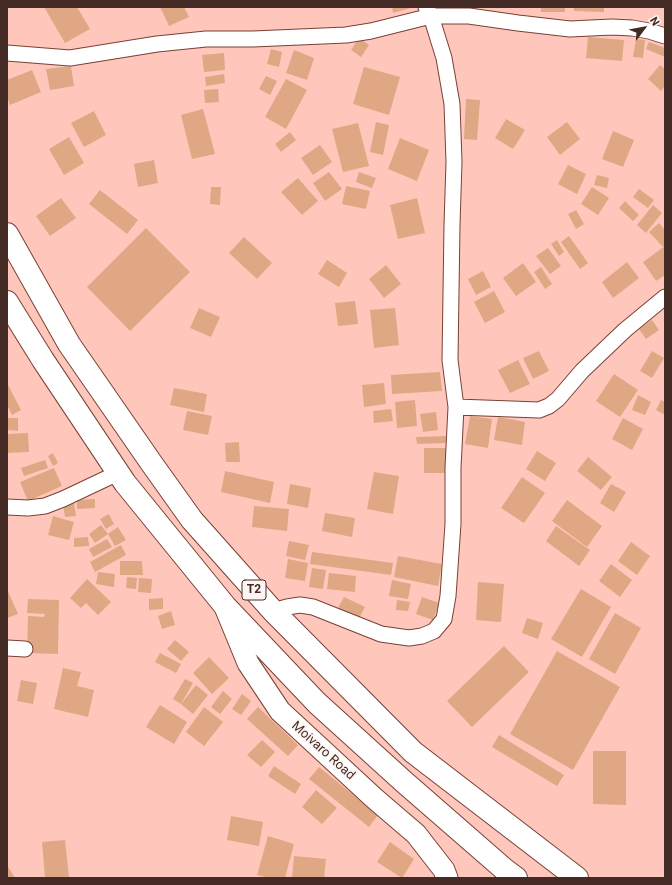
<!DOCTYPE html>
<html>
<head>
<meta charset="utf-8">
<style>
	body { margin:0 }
	#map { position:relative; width:672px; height:885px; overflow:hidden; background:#ffc7bb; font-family:Roboto,sans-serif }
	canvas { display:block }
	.frame { position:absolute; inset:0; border:8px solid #442a24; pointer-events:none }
	.north { position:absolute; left:624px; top:8px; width:40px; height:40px; -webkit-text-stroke:3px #fdf5f4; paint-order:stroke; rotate:58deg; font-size:11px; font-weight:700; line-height:16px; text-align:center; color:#442a24 }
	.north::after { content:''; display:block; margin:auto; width:14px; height:18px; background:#442a24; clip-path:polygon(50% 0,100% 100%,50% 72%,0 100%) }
</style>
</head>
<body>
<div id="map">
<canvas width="672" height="885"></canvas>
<div class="frame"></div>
<div class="north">N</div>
</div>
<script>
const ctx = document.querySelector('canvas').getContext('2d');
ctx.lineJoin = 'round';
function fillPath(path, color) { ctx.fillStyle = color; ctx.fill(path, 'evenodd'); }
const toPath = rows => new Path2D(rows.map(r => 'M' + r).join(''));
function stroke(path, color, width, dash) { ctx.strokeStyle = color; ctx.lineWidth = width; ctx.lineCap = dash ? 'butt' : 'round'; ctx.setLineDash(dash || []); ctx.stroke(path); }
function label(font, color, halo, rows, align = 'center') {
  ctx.font = font + ' Roboto,sans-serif'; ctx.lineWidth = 3.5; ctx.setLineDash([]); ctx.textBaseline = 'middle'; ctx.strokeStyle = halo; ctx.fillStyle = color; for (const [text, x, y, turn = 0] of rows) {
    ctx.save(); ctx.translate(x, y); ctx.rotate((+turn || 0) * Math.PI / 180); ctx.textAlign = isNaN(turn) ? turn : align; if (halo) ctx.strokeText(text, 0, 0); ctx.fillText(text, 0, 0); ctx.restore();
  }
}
fillPath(toPath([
	[44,7,77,7,90,29,65,43],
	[160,7,184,7,189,17,169,26],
	[392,7,411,7,411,8,393,13],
	[541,7,565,7,565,12,541,12],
	[574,7,604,7,604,12,574,11],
	[588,37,624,40,622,61,586,58],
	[359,38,369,45,361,57,351,50],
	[636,39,645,40,643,58,633,57],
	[649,42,665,48,665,57,646,49],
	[271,49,282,52,279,67,267,64],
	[294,50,314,58,307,80,286,73],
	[224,53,225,70,204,72,202,55],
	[660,65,665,69,665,86,661,91,648,79],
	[71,66,74,86,50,90,46,69],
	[364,67,400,77,389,115,353,104],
	[32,70,41,92,10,105,7,97,7,80],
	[224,74,225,83,206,86,205,77],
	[266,76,277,81,270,95,259,89],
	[286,79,307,90,286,129,265,117],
	[218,89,219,102,205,103,204,90],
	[466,99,480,100,477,140,464,139],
	[203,109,215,154,192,159,181,115],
	[94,111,106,135,84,147,71,123],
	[506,119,525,130,513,149,495,138],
	[376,122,389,125,383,155,370,152],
	[567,122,580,139,560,155,547,137],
	[358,123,369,166,343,172,332,129],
	[613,131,634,140,623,167,602,159],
	[290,132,296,140,281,152,275,144],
	[69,137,84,163,64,175,49,149],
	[400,138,429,150,417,181,388,169],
	[320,145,332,162,313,175,301,158],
	[154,160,158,183,138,187,134,164],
	[568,165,586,174,577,194,558,184],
	[329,172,342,189,325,201,313,183],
	[359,172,376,178,372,188,356,182],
	[597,175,609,178,607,188,594,185],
	[298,178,318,201,302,215,281,192],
	[346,186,370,191,366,209,342,204],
	[211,187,221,187,220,205,210,204],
	[592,187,609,198,598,215,581,204],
	[639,189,654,200,648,208,633,197],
	[100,190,138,220,127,234,89,204],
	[61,198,76,218,50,236,36,216],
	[417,198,425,233,398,239,390,205],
	[625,201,639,215,633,221,619,208],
	[653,205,662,213,646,233,637,225],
	[576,210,584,224,576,229,568,214],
	[659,223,665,230,665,245,663,247,649,232],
	[146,228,190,272,130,331,87,287],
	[569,236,588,263,580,269,561,242],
	[244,237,272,263,257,279,229,253],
	[557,240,564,252,559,256,551,244],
	[665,246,665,275,656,281,643,262],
	[548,248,561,266,550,274,536,256],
	[327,260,347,273,339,287,318,274],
	[627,262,639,278,613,298,602,282],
	[523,263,536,282,516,296,503,278],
	[386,265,401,284,384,298,369,279],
	[541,267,552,284,545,289,534,272],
	[483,271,491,287,476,295,468,279],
	[494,291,505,312,485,323,474,302],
	[355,301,358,324,338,326,335,303],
	[199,308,220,317,211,337,190,328],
	[395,308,399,345,374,348,370,310],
	[652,320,659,330,646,339,639,329],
	[539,351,549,371,533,379,523,358],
	[652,351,664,358,652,378,640,371],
	[518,360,530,384,510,393,498,370],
	[440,372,442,391,392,394,391,375],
	[614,374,638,390,620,417,596,401],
	[7,383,21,410,12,415,7,405],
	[384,383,386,404,364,407,362,385],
	[174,388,207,394,204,412,170,405],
	[638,395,651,402,645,415,632,410],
	[415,400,417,426,397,428,395,402],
	[661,400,665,402,665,415,656,410],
	[391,409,393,421,374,423,373,411],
	[187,411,212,416,208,435,183,430],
	[436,412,438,430,423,432,420,414],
	[470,416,492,419,488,448,465,444],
	[498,417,525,422,522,445,494,440],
	[7,418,18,418,18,431,7,430],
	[623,418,643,429,632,450,612,439],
	[28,433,29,452,7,453,7,434],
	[447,436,448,443,417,444,416,437],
	[239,442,240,462,226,462,225,443],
	[424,448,446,448,446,473,424,473],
	[537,451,556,463,545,481,526,469],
	[53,453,58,463,53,466,48,456],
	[588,457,612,477,601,490,577,471],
	[45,460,48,468,24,476,21,468],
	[54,468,62,486,28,501,20,482],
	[225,471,274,482,270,503,221,492],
	[374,472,399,476,393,514,367,509],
	[522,477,545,493,524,523,501,508],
	[290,484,311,488,308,508,287,504],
	[611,484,626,492,614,512,600,503],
	[95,499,95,508,77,509,77,500],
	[567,500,602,526,587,547,552,521],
	[74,503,76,516,65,517,63,504],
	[254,506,289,509,287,531,252,527],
	[325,513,355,518,352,537,322,531],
	[109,514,114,524,106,529,100,519],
	[53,516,74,522,69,540,48,535],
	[101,525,108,534,95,543,89,534],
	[556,526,590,550,579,566,546,541],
	[118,527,126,540,115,546,108,534],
	[88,537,89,546,74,547,74,538],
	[107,539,112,547,93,557,89,549],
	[289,541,309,545,305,560,286,556],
	[631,542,650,556,637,575,618,561],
	[121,545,126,555,95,572,90,562],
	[312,552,393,563,391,575,310,564],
	[398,556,442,564,438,586,394,577],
	[288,559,308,563,305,581,285,578],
	[120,561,142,561,143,575,120,575],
	[611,564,632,580,620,597,599,581],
	[312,568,326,570,323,589,309,587],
	[98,572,115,574,114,587,96,584],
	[329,573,356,576,355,592,327,589],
	[127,577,137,578,136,589,126,588],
	[139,578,152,579,151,593,138,592],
	[87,579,111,602,98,615,86,603,81,608,70,598],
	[392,580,411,584,408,599,389,596],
	[478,582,504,584,501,622,476,620],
	[7,589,18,614,7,618],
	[581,589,611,607,582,657,551,639],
	[344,597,365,607,358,620,337,610],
	[422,597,439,603,433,620,416,614],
	[163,598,163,609,149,610,149,599],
	[28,599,59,600,58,654,27,653,28,616,44,617,45,614,27,613],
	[397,600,410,602,408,611,396,610],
	[171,611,175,625,162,629,158,616],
	[615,613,641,628,615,674,589,659],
	[527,618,543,623,538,639,522,633],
	[175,640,189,652,181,661,167,649],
	[504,646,529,672,472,727,447,701],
	[557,651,620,687,573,770,510,734],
	[160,653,181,664,176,673,155,662],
	[209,657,229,678,212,694,193,673],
	[63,668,81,672,77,686,94,690,88,717,54,709],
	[185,679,193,683,181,704,173,699],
	[21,680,37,683,33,704,17,701],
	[196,685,208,695,193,714,181,704],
	[223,691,232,699,220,714,211,707],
	[242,694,251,701,241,715,232,709],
	[160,705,187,722,174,744,146,727],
	[204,707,223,722,204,746,186,732],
	[258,707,298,745,288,756,247,719],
	[499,735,564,775,557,786,492,747],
	[262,740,275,752,261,767,247,755],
	[593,751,626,751,626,805,593,804],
	[274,766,301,784,295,794,268,776],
	[319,767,378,815,369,827,309,779],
	[316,790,337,808,322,824,302,807],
	[231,816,263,822,259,846,227,840],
	[268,836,294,844,285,878,269,878,257,875],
	[65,840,69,878,45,878,42,842],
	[390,842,414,859,402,878,377,862],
	[294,856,326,859,324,878,292,878],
	[7,865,15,878,7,878]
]), '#e0a784');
const street = toPath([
	[7,53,70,58,157,44,206,39,253,39,346,35,371,31,431,16,469,16,518,23,570,29,612,27,632,28,649,31,665,36],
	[456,407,539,410,549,406,558,399,582,371,625,330,665,297],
	[7,507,28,508,45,506,63,499,118,473],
	[273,611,287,607,300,605,313,607,381,634,409,638,422,636,434,631,444,619,448,596,453,524,453,468,456,407,450,360,452,225,454,162,452,104,444,58,431,16,426,7],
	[7,648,25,649]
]);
const secondary = toPath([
	[225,607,248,663,280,711,374,798,416,834,444,870,447,878]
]);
const highway = toPath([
	[7,234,69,344,152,464,192,520,273,611,413,752,577,878],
	[7,302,43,360,125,483,225,606,317,703,403,781,504,869,516,878]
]);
stroke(street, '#794034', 17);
stroke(secondary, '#794034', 23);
stroke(highway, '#794034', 24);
stroke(street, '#fff', 15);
stroke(secondary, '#fff', 21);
stroke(highway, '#fff', 22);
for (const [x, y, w] of [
	[254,590,24]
]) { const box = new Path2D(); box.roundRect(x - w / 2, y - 10, w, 20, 3); ctx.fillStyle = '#fdf5f4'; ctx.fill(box); stroke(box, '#442a24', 1); }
label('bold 12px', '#442a24', null, [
	["T2",254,590]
]);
label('13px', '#442a24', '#fdf5f4', [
	["Moivaro Road",323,751,42]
]);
</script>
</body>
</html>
